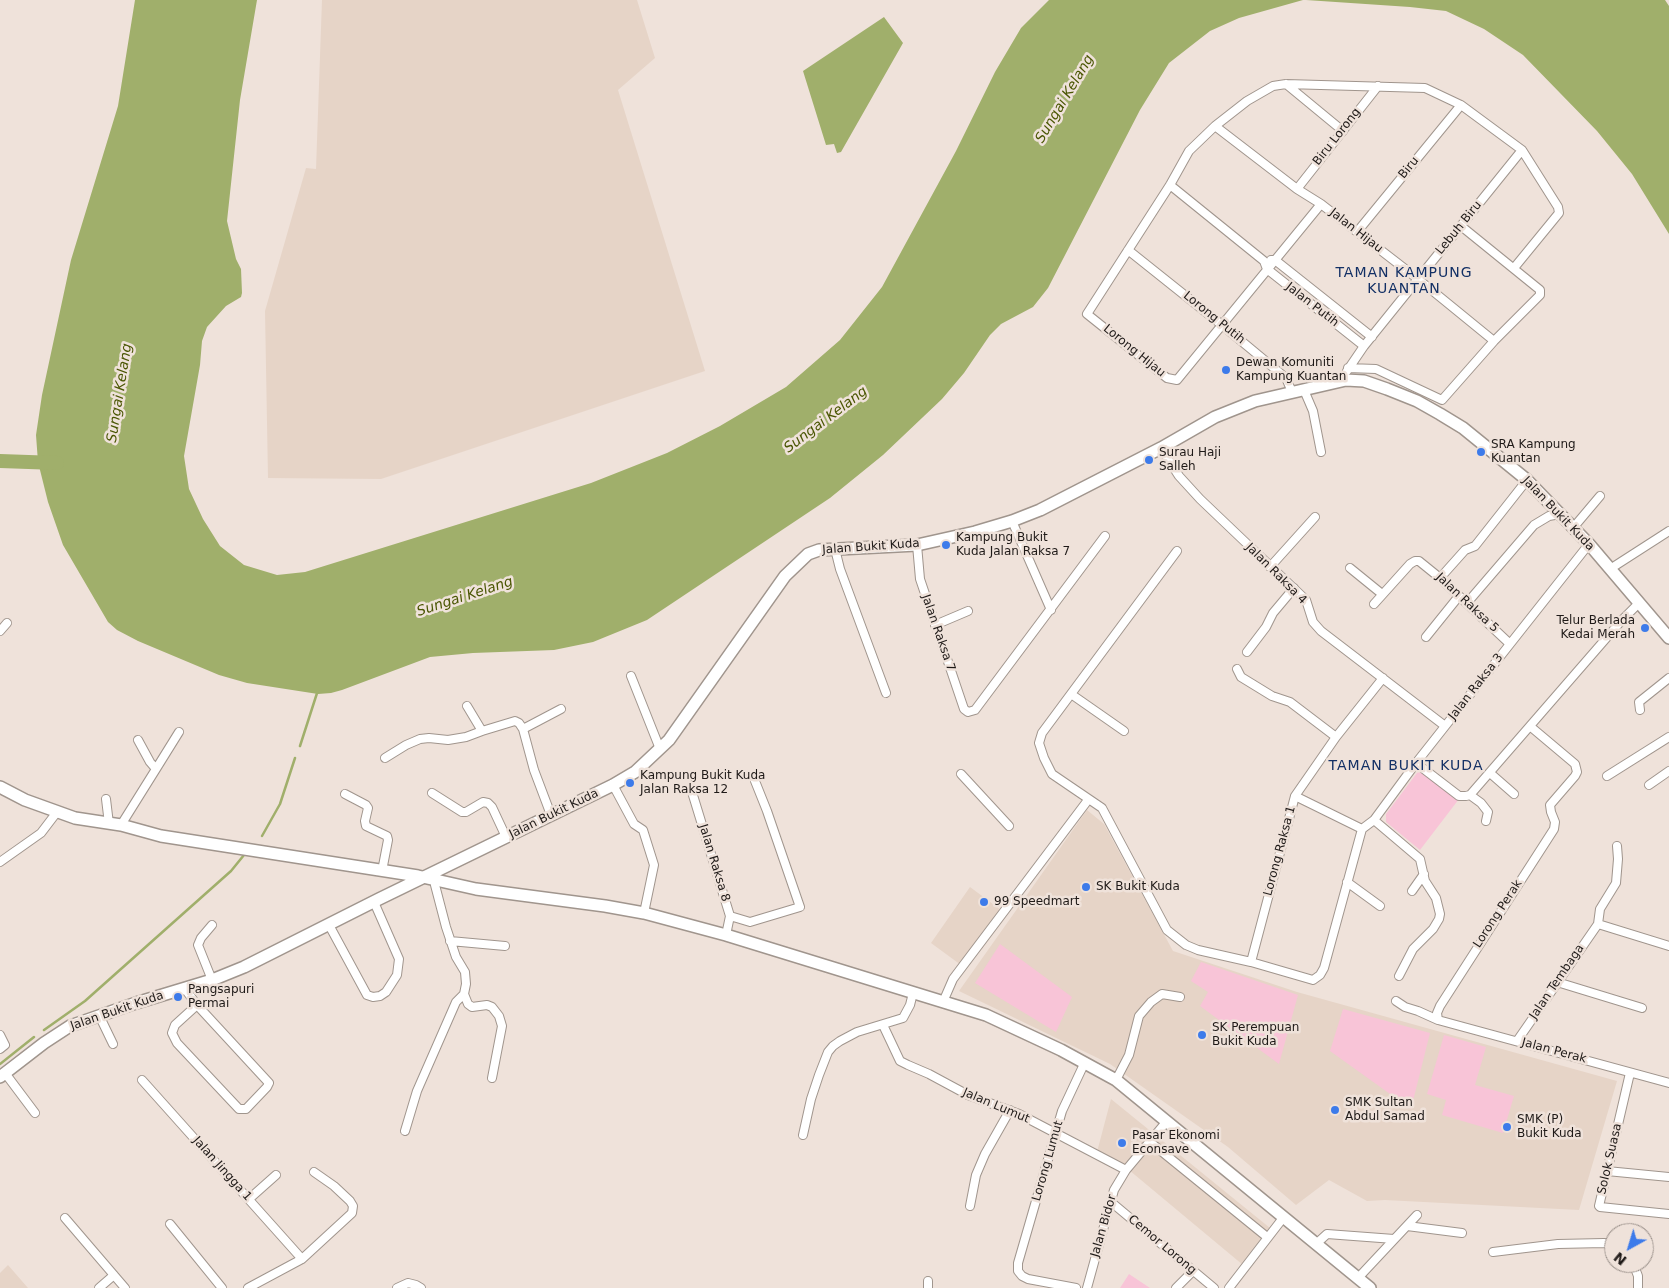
<!DOCTYPE html>
<html>
<head>
<meta charset="utf-8">
<style>
	body { margin:0 }
	#map { position:relative; width:1669px; height:1288px; overflow:hidden; background:#efe2da; font-family:"DejaVu Sans",sans-serif }
	canvas { display:block }
	.north { position:absolute; left:1604px; top:1223px; width:50px; height:50px; box-sizing:border-box; background:#efe2da; border:1px solid #9c928c; border-radius:50%; rotate:219deg; font-size:14px; font-weight:700; line-height:20px; text-align:center; color:#1f1a18 }
	.north::after { content:''; display:block; margin:auto; width:18px; height:22px; background:#3d7bea; clip-path:polygon(50% 0,100% 100%,50% 72%,0 100%) }
</style>
</head>
<body>
<div id="map">
<canvas width="1669" height="1288"></canvas>
<div class="north">N</div>
</div>
<script>
const ctx = document.querySelector('canvas').getContext('2d');
ctx.lineJoin = 'round';
function fillPath(path, color) { ctx.fillStyle = color; ctx.fill(path, 'evenodd'); }
const toPath = rows => new Path2D(rows.map(r => 'M' + r).join(''));
function stroke(path, color, width, dash) { ctx.strokeStyle = color; ctx.lineWidth = width; ctx.lineCap = dash ? 'butt' : 'round'; ctx.setLineDash(dash || []); ctx.stroke(path); }
function label(font, color, halo, rows, align = 'center') {
  ctx.font = font + ' "DejaVu Sans",sans-serif'; ctx.lineWidth = 5; ctx.setLineDash([]); ctx.textBaseline = 'middle'; ctx.strokeStyle = halo; ctx.fillStyle = color; for (const [text, x, y, turn = 0] of rows) {
    ctx.save(); ctx.translate(x, y); ctx.rotate((+turn || 0) * Math.PI / 180); ctx.textAlign = isNaN(turn) ? turn : align; if (halo) ctx.strokeText(text, 0, 0); ctx.fillText(text, 0, 0); ctx.restore();
  }
}
fillPath(toPath([
	[322,0,637,0,655,58,618,90,705,371,381,479,268,478,265,311,306,168,316,169],
	[1087,810,1104,824,1173,951,1297,992,1617,1081,1579,1210,1385,1200,1367,1201,1329,1180,1296,1205,1228,1147,1110,1064,959,991],
	[970,887,1001,910,961,965,931,943],
	[1111,1099,1270,1228,1243,1265,1123,1165,1097,1152],
	[8,1265,28,1288,0,1288,0,1273]
]), '#e6d4c7');
fillPath(toPath([
	[1420,769,1459,799,1420,850,1386,822,1386,814],
	[1000,944,1072,997,1056,1032,975,983],
	[1201,962,1298,995,1279,1064,1200,1006,1208,992,1191,981],
	[1343,1009,1430,1033,1411,1109,1330,1051],
	[1444,1035,1486,1047,1475,1085,1514,1096,1503,1133,1442,1115,1446,1100,1427,1094],
	[1129,1274,1150,1288,1120,1288]
]), '#f8c4d7');
fillPath(toPath([
	[135,0,257,0,240,100,227,221,236,259,241,269,242,293,241,297,226,306,207,327,202,341,200,365,184,456,189,489,203,519,220,546,244,565,277,575,305,572,591,483,667,453,720,426,786,387,840,340,882,287,956,151,995,72,1021,28,1049,0,1303,0,1239,18,1210,31,1169,63,1140,110,1048,288,1033,307,1001,324,990,335,964,373,942,399,883,455,830,498,647,620,593,642,554,650,473,653,430,657,342,690,331,693,318,694,247,683,219,675,138,641,117,630,108,622,63,545,48,502,38,462,36,435,42,395,71,260,118,106],
	[1306,0,1665,0,1669,6,1669,234,1632,174,1597,131,1523,55,1484,29,1446,11,1410,7],
	[884,17,903,43,841,152,837,153,834,144,826,145,803,71]
]), '#a0af6b');
stroke(toPath([
	[300,746,318,690],
	[262,836,280,804,295,758],
	[44,1030,85,1001,231,871,244,855],
	[0,1064,34,1037]
]), '#a0af6b', 2.5);
stroke(toPath([
	[0,461,57,463]
]), '#a0af6b', 14);
const street = toPath([
	[1286,84,1343,131],
	[1215,126,1297,189,1321,204,1418,279,1494,341],
	[1170,185,1264,261,1267,269,1364,346],
	[1297,189,1378,86],
	[1321,204,1177,380,1167,378,1087,314,1170,185,1189,151,1215,126,1247,101,1273,86,1286,84,1425,88,1461,105,1522,150,1558,207,1559,213,1514,268],
	[1357,232,1461,105],
	[1128,250,1222,325,1286,378,1292,392],
	[1271,260,1275,260,1372,337],
	[1348,368,1376,369,1442,400,1494,341,1540,295,1540,290,1461,226],
	[1347,371,1364,346,1522,150],
	[1304,390,1313,411,1321,452],
	[1161,448,1179,476,1200,499,1306,600,1313,622,1321,631,1445,726],
	[1012,521,1051,610],
	[1573,528,1600,496],
	[917,545,920,579,964,709,968,712,975,710,1105,536],
	[835,549,840,569,886,693],
	[1177,551,1042,733,1039,743,1044,758,1052,774,1102,808,1167,930,1186,945,1198,950,1251,962,1313,980,1320,975,1324,968,1362,829,1295,796],
	[1270,567,1315,517],
	[1350,568,1382,594],
	[1610,569,1669,531],
	[1440,578,1465,550,1475,546,1527,480],
	[1467,603,1534,525,1549,516,1560,514],
	[1374,604,1410,564,1415,561,1419,561,1440,578,1510,644],
	[935,625,968,611],
	[0,631,7,623],
	[1426,637,1459,596],
	[1247,652,1266,627,1273,613,1294,588],
	[1237,669,1241,677,1272,696,1290,702,1336,737],
	[631,676,660,749],
	[1071,694,1124,731],
	[467,706,482,731],
	[1640,710,1639,702,1669,678],
	[523,729,561,709],
	[385,758,406,745,420,739,429,738,448,740,466,737,482,731,515,721,519,723,523,729,534,770,551,815],
	[1416,763,1459,796,1466,796,1470,795,1622,620,1639,603],
	[156,769,179,732],
	[1490,773,1514,794],
	[961,774,1009,826],
	[1607,776,1669,737],
	[613,785,634,824,643,830,654,865,644,913],
	[1649,785,1669,771],
	[692,792,730,916,726,935],
	[432,793,462,812,466,812,483,802,488,803,492,807,506,837],
	[345,794,366,805,368,808,365,821,366,826,387,836,388,840,382,871],
	[1470,795,1481,803,1488,812,1486,821],
	[106,799,109,824],
	[1374,820,1420,859,1425,881,1436,898,1440,914,1439,919,1433,929,1413,949,1399,976],
	[121,825,156,769,150,762,138,740],
	[1362,829,1374,820,1416,763,1589,544],
	[0,862,41,833,57,812],
	[1347,882,1380,906],
	[1412,891,1424,874],
	[730,916,750,922,800,907,767,811,755,781],
	[1598,924,1669,946],
	[329,925,367,995,373,997,380,996,386,992,397,975,399,959,374,902],
	[450,941,505,946],
	[1251,962,1295,796,1336,737,1383,678],
	[212,980,198,945,201,938,212,925],
	[1557,982,1642,1008],
	[185,989,197,1005,269,1083,267,1087,246,1109,239,1109,177,1043,172,1033,175,1025,197,1005],
	[464,994,468,1004,472,1007,487,1005,492,1007,499,1016,502,1026,492,1078],
	[1396,1001,1405,1007,1418,1011,1438,1020,1669,1083],
	[943,1002,953,979,1088,800],
	[99,1015,113,1044],
	[1438,1020,1437,1013,1440,1006,1554,829,1555,822,1551,812,1550,805,1575,776,1577,772,1575,764,1531,727],
	[883,1025,900,1061,908,1065,929,1074,968,1095,1019,1114,1126,1170],
	[0,1035,5,1045,0,1049],
	[1517,1041,1598,924,1600,909,1616,883,1618,859,1617,846],
	[5,1073,35,1113],
	[1630,1073,1599,1206,1600,1207,1669,1214],
	[142,1080,302,1259],
	[1116,1080,1129,1055,1139,1016,1151,1002,1162,994,1180,997],
	[405,1131,417,1091,456,1002,464,994,466,984,465,972,456,957,446,927,435,885],
	[803,1135,811,1099,819,1075,828,1052,833,1046,840,1041,857,1032,903,1018,910,1005,913,993],
	[1150,1142,1267,1237],
	[1607,1171,1669,1177],
	[249,1199,276,1175],
	[1111,1202,1214,1288],
	[970,1206,976,1175,985,1154,1010,1110],
	[65,1218,125,1288],
	[170,1224,222,1288],
	[1407,1226,1462,1233],
	[1316,1244,1327,1234,1394,1239],
	[1493,1252,1558,1244,1604,1243,1614,1245],
	[1633,1263,1638,1276,1638,1288],
	[1358,1278,1417,1215],
	[99,1288,114,1275],
	[248,1288,302,1259,352,1213,353,1206,350,1201,334,1186,314,1172],
	[397,1288,408,1283,416,1285,421,1288],
	[928,1288,928,1281],
	[1076,1288,1028,1279,1022,1276,1018,1271,1018,1263,1062,1111,1085,1062],
	[1087,1288,1114,1190,1126,1170,1167,1121],
	[1176,1288,1193,1271],
	[1229,1288,1283,1218]
]);
const secondary = toPath([
	[0,787,25,800,75,818,121,825,161,836,418,876,476,889,605,906,644,913,726,935,986,1015,1061,1050,1116,1080,1370,1288],
	[0,1077,44,1043,70,1026,136,1003,212,980,244,967,379,899,613,785,635,772,669,740,785,576,808,554,819,550,917,545,975,532,1012,521,1040,510,1161,448,1215,417,1255,401,1346,380,1364,381,1387,389,1417,401,1440,414,1463,428,1527,480,1589,544,1669,638]
]);
stroke(street, '#a0958d', 10);
stroke(secondary, '#a0958d', 14);
stroke(street, '#fff', 8);
stroke(secondary, '#fff', 11);
for (const [x, y, r, color] of [
	[1226,370,5,"#3d7bea"],
	[1481,452,5,"#3d7bea"],
	[1149,460,5,"#3d7bea"],
	[946,545,5,"#3d7bea"],
	[1645,628,5,"#3d7bea"],
	[630,783,5,"#3d7bea"],
	[1086,887,5,"#3d7bea"],
	[984,902,5,"#3d7bea"],
	[178,997,5,"#3d7bea"],
	[1202,1035,5,"#3d7bea"],
	[1335,1110,5,"#3d7bea"],
	[1507,1127,5,"#3d7bea"],
	[1122,1143,5,"#3d7bea"]
]) { const dot = new Path2D(); dot.arc(x, y, r, 0, 2 * Math.PI); ctx.fillStyle = color; ctx.fill(dot); stroke(dot, '#efe2da', 2); }
label('12px', '#1f1a18', '#efe2da', [
	["Biru Lorong",1337,137,-52],
	["Biru",1409,168,-51],
	["Lebuh Biru",1459,228,-51],
	["Jalan Hijau",1356,231,38],
	["Jalan Putih",1312,305,38],
	["Lorong Putih",1214,318,39],
	["Lorong Hijau",1134,351,39],
	["Jalan Bukit Kuda",1558,514,46],
	["Jalan Bukit Kuda",871,547,-4],
	["Jalan Raksa 4",1276,574,45],
	["Jalan Raksa 5",1467,603,43],
	["Jalan Raksa 7",938,633,71],
	["Jalan Raksa 3",1476,687,-52],
	["Jalan Bukit Kuda",554,814,-26],
	["Lorong Raksa 1",1280,851,-75],
	["Jalan Raksa 8",714,863,73],
	["Lorong Perak",1498,914,-57],
	["Jalan Tembaga",1557,982,-56],
	["Jalan Bukit Kuda",117,1011,-19],
	["Jalan Perak",1554,1051,15],
	["Jalan Lumut",996,1106,23],
	["Solok Suasa",1610,1159,-77],
	["Lorong Lumut",1048,1161,-74],
	["Jalan Jingga 1",222,1169,48],
	["Jalan Bidor",1104,1226,-74],
	["Cemor Lorong",1162,1245,40]
]);
label('12px', '#1f1a18', '#efe2da', [
	["Dewan Komuniti",1236,363],
	["Kampung Kuantan",1236,377],
	["SRA Kampung",1491,445],
	["Kuantan",1491,459],
	["Surau Haji",1159,453],
	["Salleh",1159,467],
	["Kampung Bukit",956,538],
	["Kuda Jalan Raksa 7",956,552],
	["Telur Berlada",1635,621,"right"],
	["Kedai Merah",1635,635,"right"],
	["Kampung Bukit Kuda",640,776],
	["Jalan Raksa 12",640,790],
	["SK Bukit Kuda",1096,887],
	["99 Speedmart",994,902],
	["Pangsapuri",188,990],
	["Permai",188,1004],
	["SK Perempuan",1212,1028],
	["Bukit Kuda",1212,1042],
	["SMK Sultan",1345,1103],
	["Abdul Samad",1345,1117],
	["SMK (P)",1517,1120],
	["Bukit Kuda",1517,1134],
	["Pasar Ekonomi",1132,1136],
	["Econsave",1132,1150]
], 'left');
label('italic 14px', '#4a5603', '#efe2da', [
	["Sungai Kelang",1065,99,-59],
	["Sungai Kelang",120,393,-81],
	["Sungai Kelang",826,420,-37],
	["Sungai Kelang",465,597,-18]
]);
ctx.letterSpacing = '1px';
label('14px', '#133065', '#efe2da', [
	["TAMAN KAMPUNG",1404,273],
	["KUANTAN",1404,289],
	["TAMAN BUKIT KUDA",1406,766]
]);
ctx.letterSpacing = '0px';
</script>
</body>
</html>
